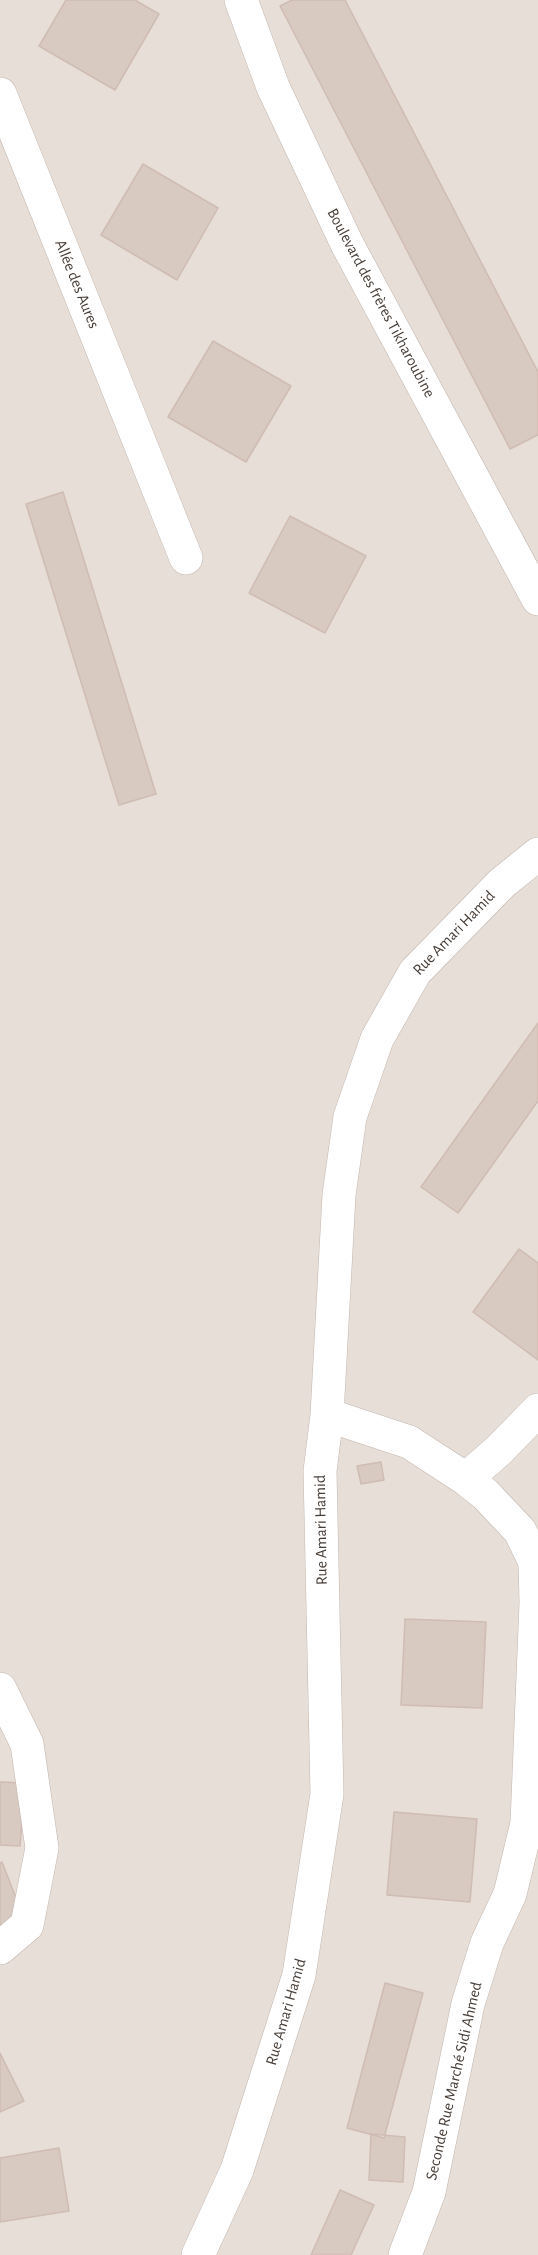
<!DOCTYPE html>
<html>
<head>
<meta charset="utf-8">
<style>
	body { margin:0 }
	canvas { display:block; background:#f4ede9 }
</style>
</head>
<body>
<canvas width="538" height="2255"></canvas>
<script>
const ctx = document.querySelector('canvas').getContext('2d');
ctx.lineJoin = 'round';
function fillPath(path, color) { ctx.fillStyle = color; ctx.fill(path, 'evenodd'); }
const toPath = rows => new Path2D(rows.map(r => 'M' + r).join(''));
function stroke(path, color, width, dash) { ctx.strokeStyle = color; ctx.lineWidth = width; ctx.lineCap = dash ? 'butt' : 'round'; ctx.setLineDash(dash || []); ctx.stroke(path); }
function label(font, color, halo, rows, align = 'center') {
  ctx.font = font + ' "Alegreya Sans",sans-serif'; ctx.lineWidth = 6; ctx.setLineDash([]); ctx.textBaseline = 'middle'; ctx.strokeStyle = halo; ctx.fillStyle = color; for (const [text, x, y, turn = 0] of rows) {
    ctx.save(); ctx.translate(x, y); ctx.rotate((+turn || 0) * Math.PI / 180); ctx.textAlign = isNaN(turn) ? turn : align; if (halo) ctx.strokeText(text, 0, 0); ctx.fillText(text, 0, 0); ctx.restore();
  }
}
fillPath(toPath([
	[0,0,538,0,538,2255,0,2255]
]), '#e7ded7');
const building = toPath([
	[66,0,135,0,159,14,115,90,39,46,66,0],
	[292,0,345,0,538,372,538,435,510,449,280,6,292,0],
	[143,164,218,208,177,280,101,235,143,164],
	[213,341,291,386,246,462,168,417,213,341],
	[63,492,156,794,119,805,26,504,63,492],
	[290,516,366,556,325,633,249,593,290,516],
	[538,1023,538,1101,458,1213,421,1187,538,1023],
	[519,1249,538,1263,538,1360,473,1312,519,1249],
	[381,1462,384,1480,361,1484,357,1466,381,1462],
	[405,1619,486,1622,482,1708,401,1705,405,1619],
	[0,1782,25,1783,20,1846,0,1845,0,1782],
	[394,1812,477,1819,470,1902,387,1895,394,1812],
	[2,1862,25,1921,0,1931,0,1863,2,1862],
	[385,1983,423,1993,384,2138,347,2128,385,1983],
	[0,2053,24,2101,0,2112,0,2053],
	[371,2134,405,2137,403,2182,369,2180,371,2134],
	[59,2148,69,2211,0,2222,0,2158,59,2148],
	[340,2190,374,2205,351,2255,311,2255,340,2190]
]);
fillPath(building, '#d8c9c1');
stroke(building, '#cfbcb2', 1.5);
const minor = toPath([
	[241,0,273,87,347,244,538,599],
	[0,94,186,558],
	[327,1415,409,1442,466,1479,485,1494,520,1531,535,1562,536,1603,527,1823,510,1894,487,1943,468,2004,429,2192,405,2255],
	[466,1479,499,1450,538,1410],
	[0,1689,27,1744,42,1848,27,1925,0,1948],
	[198,2255,237,2170,299,1975,327,1794,320,1471,327,1415,339,1195,350,1117,377,1039,415,972,502,883,538,854]
]);
stroke(minor, '#c2b6ae', 34);
stroke(minor, '#fff', 33);
label('16px', '#473d37', '#fff', [
	["Allée des Aures",77,284,68],
	["Boulevard des frères Tikharoubine",381,303,62],
	["Rue Amari Hamid",454,933,-46],
	["Rue Amari Hamid",321,1530,-91],
	["Rue Amari Hamid",286,2012,-74],
	["Seconde Rue Marché Sidi Ahmed",454,2081,-77]
]);
</script>
</body>
</html>
